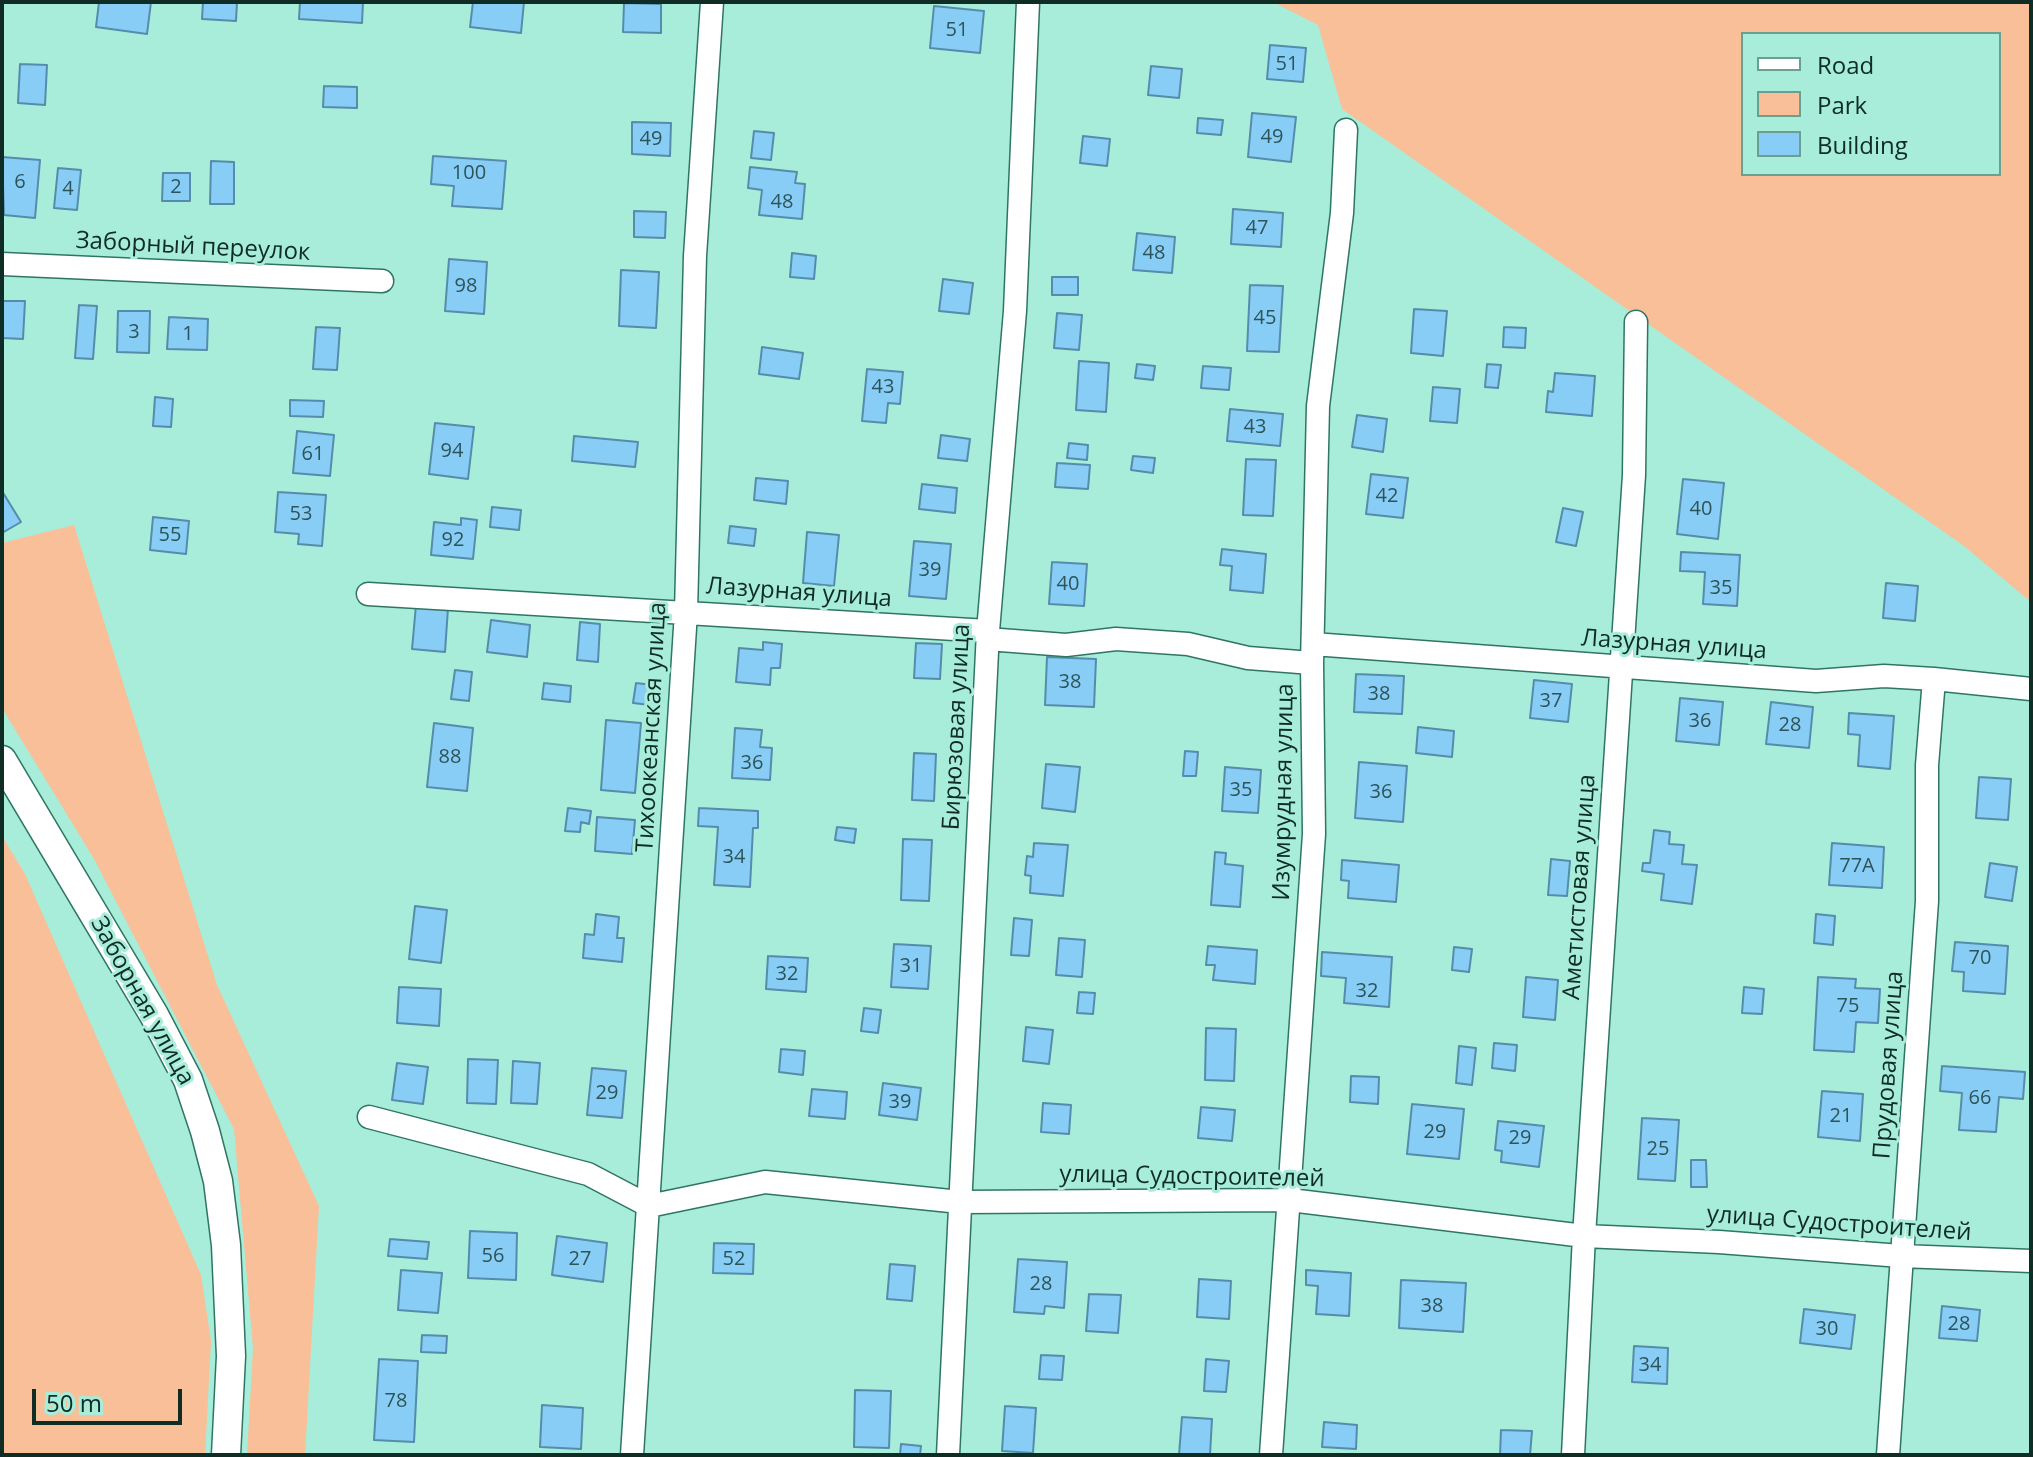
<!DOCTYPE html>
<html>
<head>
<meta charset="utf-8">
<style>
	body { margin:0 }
	#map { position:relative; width:2033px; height:1457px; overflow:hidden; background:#a7edd9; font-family:"Open Sans",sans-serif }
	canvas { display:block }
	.frame { position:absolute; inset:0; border:4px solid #0f2c25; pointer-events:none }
	.legend { position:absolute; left:1741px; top:32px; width:260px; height:144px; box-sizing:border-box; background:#a7edd9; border:2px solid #6aa091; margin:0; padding:10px 14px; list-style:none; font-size:24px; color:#0f2c25 }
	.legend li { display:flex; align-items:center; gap:16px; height:40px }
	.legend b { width:40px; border:2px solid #6aa091 }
	.scale { position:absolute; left:32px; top:1389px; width:150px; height:36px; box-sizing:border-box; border:4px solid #0f2c25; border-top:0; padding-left:10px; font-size:24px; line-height:28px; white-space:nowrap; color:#0f2c25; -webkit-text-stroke:6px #a7edd9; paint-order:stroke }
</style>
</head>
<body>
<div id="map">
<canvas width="2033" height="1457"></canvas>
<div class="frame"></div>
<ul class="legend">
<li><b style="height:10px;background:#fff"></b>Road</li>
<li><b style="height:22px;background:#f8bf99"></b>Park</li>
<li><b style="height:22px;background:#88cdf5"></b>Building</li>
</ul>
<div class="scale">50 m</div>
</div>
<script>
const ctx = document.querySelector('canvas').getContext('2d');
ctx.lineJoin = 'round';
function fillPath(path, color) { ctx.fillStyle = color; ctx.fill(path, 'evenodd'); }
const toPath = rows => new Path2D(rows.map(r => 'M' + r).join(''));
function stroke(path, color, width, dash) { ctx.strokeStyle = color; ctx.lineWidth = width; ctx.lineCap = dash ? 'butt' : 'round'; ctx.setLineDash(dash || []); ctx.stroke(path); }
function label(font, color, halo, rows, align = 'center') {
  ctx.font = font + ' "Open Sans",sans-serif'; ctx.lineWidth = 6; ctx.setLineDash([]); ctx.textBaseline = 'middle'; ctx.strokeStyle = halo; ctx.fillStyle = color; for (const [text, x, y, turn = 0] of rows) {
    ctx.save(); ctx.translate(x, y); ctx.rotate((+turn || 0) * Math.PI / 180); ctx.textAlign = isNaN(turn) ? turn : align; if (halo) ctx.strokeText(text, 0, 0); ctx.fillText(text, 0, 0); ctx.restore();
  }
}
fillPath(toPath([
	[1273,2,2031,2,2031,602,1964,546,1342,109,1318,25],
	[1743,34,1999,34,1999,174,1743,174],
	[74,525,217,985,319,1206,305,1455,247,1455,253,1348,234,1129,94,859,2,708,2,543],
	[2,836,25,874,201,1275,211,1341,205,1455,2,1455]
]), '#f8bf99');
const building = toPath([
	[99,2,151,2,147,34,96,27,99,2],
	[203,2,237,2,236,21,202,19,203,2],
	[300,2,363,2,362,23,299,19,300,2],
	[473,2,524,2,521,33,470,27,473,2],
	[624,3,661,4,661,33,623,32,624,3],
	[934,6,984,11,980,53,930,48,934,6],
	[1270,45,1306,48,1303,82,1267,79,1270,45],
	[20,64,47,65,45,105,18,103,20,64],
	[1151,66,1182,69,1179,98,1148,95,1151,66],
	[324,86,357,87,357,108,323,107,324,86],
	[1252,113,1296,117,1291,162,1248,157,1252,113],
	[1198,118,1223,120,1221,135,1197,133,1198,118],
	[632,122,671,123,670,156,632,154,632,122],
	[754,131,774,133,771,160,751,158,754,131],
	[1083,136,1110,139,1107,166,1080,163,1083,136],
	[433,156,506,161,502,209,452,206,454,186,431,184,433,156],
	[2,157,40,160,35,218,4,215,2,157],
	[211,161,234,162,234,204,210,204,211,161],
	[750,167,797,172,795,183,805,184,802,219,759,215,762,190,748,188,750,167],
	[58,168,81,170,77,210,54,208,58,168],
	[163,173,190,173,190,201,162,201,163,173],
	[1233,209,1283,213,1281,247,1231,244,1233,209],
	[634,211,666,212,665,238,634,237,634,211],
	[1137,233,1175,237,1172,273,1133,270,1137,233],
	[792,253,816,256,814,279,790,277,792,253],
	[449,259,487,262,484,314,445,311,449,259],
	[621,270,659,272,656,328,619,326,621,270],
	[1052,277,1078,277,1078,295,1052,295,1052,277],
	[943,279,973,283,969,314,939,311,943,279],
	[1250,285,1283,286,1279,352,1247,351,1250,285],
	[2,301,25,301,23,339,2,338,2,301],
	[79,305,97,306,93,359,75,358,79,305],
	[1414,309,1447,311,1443,356,1411,353,1414,309],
	[118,311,150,311,149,353,117,352,118,311],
	[1057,313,1082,315,1079,350,1054,348,1057,313],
	[169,317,208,319,207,350,167,349,169,317],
	[316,327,340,328,337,370,313,369,316,327],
	[1504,327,1526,328,1525,348,1503,347,1504,327],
	[762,347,803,353,799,379,759,374,762,347],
	[1079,361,1109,363,1106,412,1076,410,1079,361],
	[1137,364,1155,366,1153,380,1135,378,1137,364],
	[1487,364,1501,365,1498,388,1485,387,1487,364],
	[1203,366,1231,368,1229,390,1201,388,1203,366],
	[867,369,903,372,900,404,888,403,886,423,862,421,867,369],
	[1555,373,1595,376,1592,416,1546,412,1548,391,1553,392,1555,373],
	[1433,387,1460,389,1457,423,1430,421,1433,387],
	[155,397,173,399,171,427,153,426,155,397],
	[290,400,324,401,323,417,290,416,290,400],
	[1230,409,1283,414,1280,446,1227,441,1230,409],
	[1357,415,1387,419,1383,452,1352,447,1357,415],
	[435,423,474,427,468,479,429,474,435,423],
	[297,431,334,435,330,476,293,473,297,431],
	[941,435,970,439,967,461,938,458,941,435],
	[574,436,638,442,635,467,572,461,574,436],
	[1069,443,1088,445,1087,460,1067,458,1069,443],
	[1133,456,1155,458,1153,473,1131,470,1133,456],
	[1246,459,1276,460,1273,516,1243,515,1246,459],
	[1057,463,1090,465,1088,489,1055,487,1057,463],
	[1371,474,1408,478,1403,518,1366,514,1371,474],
	[756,478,788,481,786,504,754,500,756,478],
	[1683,479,1724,483,1718,539,1677,534,1683,479],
	[922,484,957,488,955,513,919,509,922,484],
	[2,491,21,522,2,533,2,491],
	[278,492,326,495,322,546,298,544,299,534,275,532,278,492],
	[492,507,521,510,519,530,490,527,492,507],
	[1563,508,1583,512,1576,546,1556,542,1563,508],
	[153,517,189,521,186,554,150,550,153,517],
	[461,518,477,520,473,559,431,555,434,522,461,525,461,518],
	[730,526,756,529,754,546,728,543,730,526],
	[807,532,839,535,834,586,803,583,807,532],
	[914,541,951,544,946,599,909,596,914,541],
	[1222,549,1266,554,1263,593,1230,590,1232,566,1220,565,1222,549],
	[1681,552,1740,555,1737,606,1703,604,1705,572,1680,571,1681,552],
	[1052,562,1087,564,1084,606,1049,604,1052,562],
	[1886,583,1918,586,1915,621,1883,618,1886,583],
	[416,605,448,608,445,652,412,649,416,605],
	[491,620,530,625,527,657,487,652,491,620],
	[580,622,600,624,598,662,577,660,580,622],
	[763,642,782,644,780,668,771,668,770,685,736,682,739,648,763,650,763,642],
	[916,643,942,644,940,679,914,678,916,643],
	[1047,657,1096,659,1094,707,1045,705,1047,657],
	[455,670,472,672,469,701,451,699,455,670],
	[1356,674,1404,676,1402,714,1354,712,1356,674],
	[1534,680,1572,684,1568,722,1530,718,1534,680],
	[544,683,571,686,570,702,542,699,544,683],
	[636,683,653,685,650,705,633,703,636,683],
	[1680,698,1723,702,1719,745,1676,741,1680,698],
	[1771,702,1813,707,1809,748,1766,744,1771,702],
	[1849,713,1894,716,1890,769,1858,766,1860,735,1848,734,1849,713],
	[606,720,641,723,635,793,601,790,606,720],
	[434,723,473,728,467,791,427,787,434,723],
	[1418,727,1454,731,1452,757,1416,753,1418,727],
	[735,728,762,730,760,747,772,748,770,780,732,778,735,728],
	[1185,751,1198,752,1196,776,1183,776,1185,751],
	[914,753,936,754,934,801,912,800,914,753],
	[1359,762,1407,766,1403,822,1355,818,1359,762],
	[1046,764,1080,767,1075,812,1042,808,1046,764],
	[1225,767,1261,770,1258,813,1222,811,1225,767],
	[1979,777,2011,779,2008,820,1976,818,1979,777],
	[568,808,591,811,589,824,581,822,580,832,565,831,568,808],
	[699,808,758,811,758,828,753,828,750,887,714,885,718,827,698,826,699,808],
	[597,817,635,820,632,854,595,851,597,817],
	[837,827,856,829,854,843,835,840,837,827],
	[1654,830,1670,832,1669,844,1684,845,1682,864,1697,865,1692,904,1661,900,1664,874,1642,871,1643,863,1650,863,1654,830],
	[903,839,932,840,929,901,901,900,903,839],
	[1034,843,1068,845,1063,896,1030,893,1031,876,1025,875,1027,856,1033,857,1034,843],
	[1832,843,1884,847,1882,888,1829,885,1832,843],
	[1215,852,1226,853,1225,864,1243,866,1240,907,1211,905,1215,852],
	[1551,859,1570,861,1567,896,1548,895,1551,859],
	[1342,860,1399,865,1396,902,1348,898,1349,881,1341,880,1342,860],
	[1990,863,2017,867,2012,901,1985,897,1990,863],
	[415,906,447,910,441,963,409,959,415,906],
	[596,914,619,917,617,938,624,938,622,962,583,958,585,934,594,935,596,914],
	[1816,914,1835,916,1833,945,1814,943,1816,914],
	[1014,918,1032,920,1029,956,1011,955,1014,918],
	[1059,938,1085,940,1082,977,1056,975,1059,938],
	[1955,942,2008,946,2005,994,1963,991,1964,972,1952,971,1955,942],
	[894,944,931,946,928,989,891,987,894,944],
	[1208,946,1257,950,1255,984,1213,980,1215,965,1206,965,1208,946],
	[1454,947,1472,949,1469,972,1452,970,1454,947],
	[1322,952,1392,957,1389,1007,1344,1003,1346,978,1321,976,1322,952],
	[768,956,808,958,806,992,766,989,768,956],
	[1526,977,1558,980,1555,1020,1523,1017,1526,977],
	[1818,977,1856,979,1855,988,1880,989,1878,1023,1856,1022,1854,1052,1814,1050,1818,977],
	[399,987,441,989,439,1026,397,1023,399,987],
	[1744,987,1764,989,1762,1014,1742,1013,1744,987],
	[1079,992,1095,993,1093,1014,1077,1013,1079,992],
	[864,1008,881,1010,878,1033,861,1031,864,1008],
	[1026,1027,1053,1030,1049,1064,1023,1061,1026,1027],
	[1206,1028,1236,1029,1234,1081,1205,1080,1206,1028],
	[1494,1043,1517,1045,1515,1071,1492,1068,1494,1043],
	[1459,1046,1476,1048,1472,1085,1456,1083,1459,1046],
	[781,1049,805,1051,803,1075,779,1072,781,1049],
	[468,1059,498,1060,496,1104,467,1103,468,1059],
	[513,1061,540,1063,537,1104,511,1103,513,1061],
	[397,1063,428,1067,423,1104,392,1100,397,1063],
	[1942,1066,2025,1072,2023,1099,1999,1097,1996,1132,1959,1130,1962,1093,1940,1091,1942,1066],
	[592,1068,626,1071,622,1118,587,1115,592,1068],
	[1351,1076,1379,1077,1378,1104,1350,1102,1351,1076],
	[883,1083,921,1088,917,1120,879,1115,883,1083],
	[812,1089,847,1092,845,1119,809,1116,812,1089],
	[1822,1091,1863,1094,1860,1141,1818,1137,1822,1091],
	[1043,1103,1071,1105,1069,1134,1041,1132,1043,1103],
	[1412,1104,1464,1109,1459,1159,1407,1154,1412,1104],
	[1201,1107,1235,1110,1232,1141,1198,1138,1201,1107],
	[1642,1118,1679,1120,1675,1181,1638,1179,1642,1118],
	[1498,1121,1544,1126,1539,1167,1501,1162,1502,1151,1495,1150,1498,1121],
	[1691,1160,1706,1160,1707,1187,1691,1187,1691,1160],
	[470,1231,517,1233,516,1280,468,1278,470,1231],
	[557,1236,607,1243,603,1282,552,1275,557,1236],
	[390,1239,429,1242,427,1259,388,1256,390,1239],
	[714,1243,754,1244,753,1274,713,1273,714,1243],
	[1018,1259,1067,1262,1064,1308,1045,1306,1044,1314,1014,1312,1018,1259],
	[890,1264,915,1266,912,1301,887,1299,890,1264],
	[401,1270,442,1273,438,1313,398,1310,401,1270],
	[1306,1270,1351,1273,1349,1316,1316,1314,1318,1286,1306,1285,1306,1270],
	[1199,1279,1231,1281,1229,1319,1197,1317,1199,1279],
	[1401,1280,1466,1283,1463,1332,1399,1328,1401,1280],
	[1089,1294,1121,1295,1118,1333,1086,1331,1089,1294],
	[1942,1306,1980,1310,1977,1341,1939,1338,1942,1306],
	[1804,1309,1855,1315,1851,1349,1800,1343,1804,1309],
	[422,1335,447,1336,446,1353,421,1352,422,1335],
	[1634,1346,1668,1348,1667,1384,1632,1382,1634,1346],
	[1041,1355,1064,1356,1062,1380,1039,1379,1041,1355],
	[379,1359,418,1361,414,1442,374,1440,379,1359],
	[1206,1359,1229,1361,1226,1392,1204,1391,1206,1359],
	[855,1390,891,1391,889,1448,854,1447,855,1390],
	[542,1405,583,1408,581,1449,540,1447,542,1405],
	[1005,1406,1036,1408,1033,1453,1002,1451,1005,1406],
	[1182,1417,1212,1419,1210,1455,1179,1455,1182,1417],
	[1324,1422,1357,1425,1356,1449,1322,1447,1324,1422],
	[1501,1430,1532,1431,1530,1455,1500,1455,1501,1430],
	[901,1444,921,1446,920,1455,900,1455,901,1444]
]);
fillPath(building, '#88cdf5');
stroke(building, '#558cab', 2);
const minor = toPath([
	[2,264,382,281],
	[368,594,988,631],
	[987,639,1066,645,1116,639,1188,644,1248,658,1312,663],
	[1313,644,1816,681,1884,676,1934,679,2031,689],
	[369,1117,588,1174,649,1206,765,1182,960,1202,1290,1200,1584,1236,1719,1242,1901,1256,2031,1261],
	[632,1455,686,612,695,256,712,2],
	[948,1455,988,631,1015,311,1028,2],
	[1271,1455,1314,834,1312,663,1318,406,1342,213,1346,130],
	[1573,1455,1584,1236,1634,475,1636,322],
	[1888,1455,1927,901,1927,765,1934,679]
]);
const tertiary = toPath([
	[2,760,154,1015,188,1080,205,1131,218,1181,226,1245,231,1356,226,1455]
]);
stroke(minor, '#2f7564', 25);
stroke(tertiary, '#2f7564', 31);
stroke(minor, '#fff', 22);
stroke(tertiary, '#fff', 28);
label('20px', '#2d5459', null, [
	["51",957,30],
	["51",1287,64],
	["49",1272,137],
	["49",651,139],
	["100",469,173],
	["6",20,182],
	["2",176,187],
	["4",68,189],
	["48",782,202],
	["47",1257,228],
	["48",1154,253],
	["98",466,286],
	["45",1265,318],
	["3",134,332],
	["1",188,334],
	["43",883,387],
	["43",1255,427],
	["94",452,451],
	["61",313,454],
	["42",1387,496],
	["40",1701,509],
	["53",301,514],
	["55",170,535],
	["92",453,540],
	["39",930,570],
	["40",1068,584],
	["35",1721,588],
	["38",1070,682],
	["38",1379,694],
	["37",1551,701],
	["36",1700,721],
	["28",1790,725],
	["88",450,757],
	["36",752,763],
	["35",1241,790],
	["36",1381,792],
	["34",734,857],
	["77А",1857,866],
	["70",1980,958],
	["31",911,966],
	["32",787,974],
	["32",1367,991],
	["75",1848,1006],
	["29",607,1093],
	["66",1980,1098],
	["39",900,1102],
	["21",1841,1116],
	["29",1435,1132],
	["29",1520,1138],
	["25",1658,1149],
	["56",493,1256],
	["27",580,1259],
	["52",734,1259],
	["28",1041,1284],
	["38",1432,1306],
	["28",1959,1324],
	["30",1827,1329],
	["34",1650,1365],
	["78",396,1401]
]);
label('24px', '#0f2c25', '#a7edd9', [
	["Заборный переулок",193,247,3],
	["Лазурная улица",799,593,4],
	["Лазурная улица",1674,645,4],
	["Тихоокеанская улица",652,727,-87],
	["Бирюзовая улица",957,727,-87],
	["Изумрудная улица",1284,792,-89],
	["Аметистовая улица",1580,887,-86],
	["Заборная улица",142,1001,61],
	["Прудовая улица",1889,1065,-86],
	["улица Судостроителей",1192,1177,1],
	["улица Судостроителей",1839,1224,4]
]);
</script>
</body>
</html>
